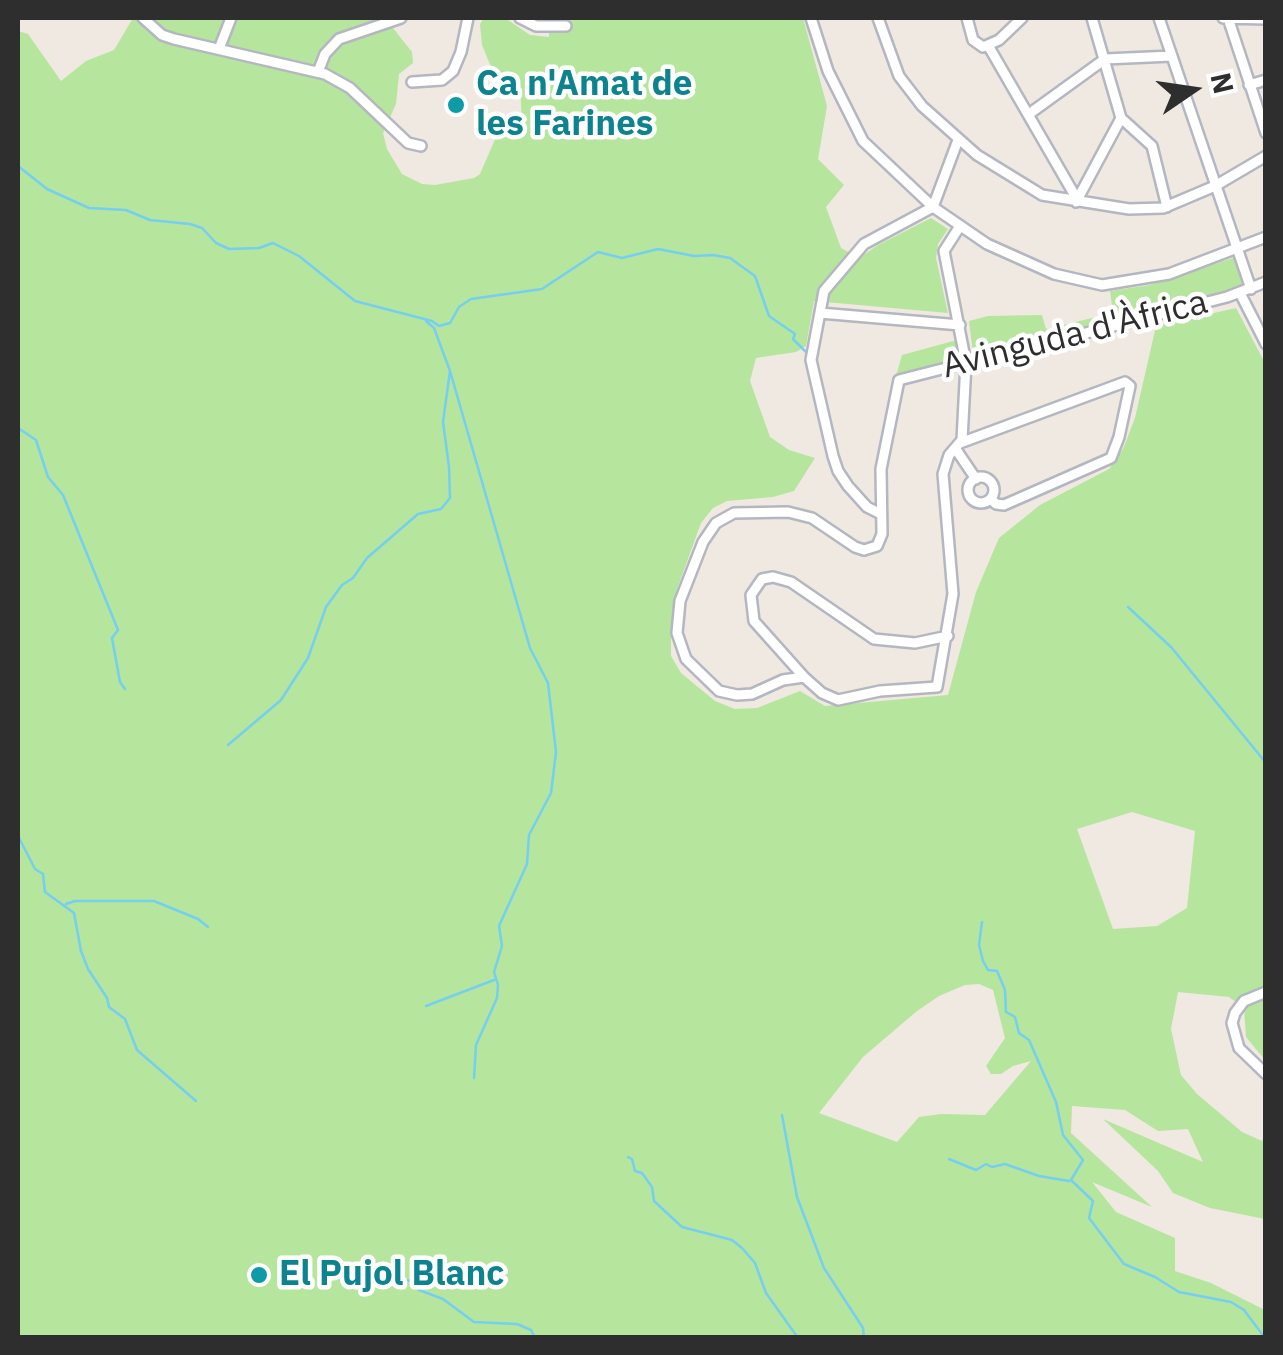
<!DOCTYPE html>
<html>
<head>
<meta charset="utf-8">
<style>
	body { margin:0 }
	#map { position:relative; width:1283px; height:1355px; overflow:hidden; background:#efe9e1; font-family:"IBM Plex Sans",sans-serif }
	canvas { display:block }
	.frame { position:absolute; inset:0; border:20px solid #2e2e2e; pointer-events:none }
	.north { position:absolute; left:1143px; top:40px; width:100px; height:100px; -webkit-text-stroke:8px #fff; paint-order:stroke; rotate:77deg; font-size:28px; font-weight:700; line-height:40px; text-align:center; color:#2e2e2e }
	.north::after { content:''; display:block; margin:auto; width:35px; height:45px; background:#2e2e2e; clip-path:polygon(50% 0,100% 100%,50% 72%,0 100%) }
</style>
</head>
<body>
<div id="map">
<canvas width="1283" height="1355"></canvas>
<div class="frame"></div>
<div class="north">N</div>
</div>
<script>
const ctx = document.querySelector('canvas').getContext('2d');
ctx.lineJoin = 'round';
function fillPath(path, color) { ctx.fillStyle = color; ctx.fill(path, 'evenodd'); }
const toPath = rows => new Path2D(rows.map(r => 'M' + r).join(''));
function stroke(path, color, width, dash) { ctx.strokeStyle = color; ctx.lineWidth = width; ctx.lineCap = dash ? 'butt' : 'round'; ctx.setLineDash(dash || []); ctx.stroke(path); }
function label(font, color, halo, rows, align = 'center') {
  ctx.font = font + ' "IBM Plex Sans",sans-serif'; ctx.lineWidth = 9; ctx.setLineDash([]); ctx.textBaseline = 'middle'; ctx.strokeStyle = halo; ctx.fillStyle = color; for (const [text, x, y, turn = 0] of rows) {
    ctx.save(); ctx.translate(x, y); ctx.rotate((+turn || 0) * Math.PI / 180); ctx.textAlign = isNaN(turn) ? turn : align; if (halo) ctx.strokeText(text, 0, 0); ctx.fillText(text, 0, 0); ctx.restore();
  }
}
fillPath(toPath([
	[133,18,385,18,412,52,413,63,399,74,396,104,383,133,387,149,402,174,422,184,435,185,474,178,480,174,496,137,522,122,520,84,494,74,482,45,480,24,484,18,505,18,530,35,549,37,549,18,803,18,827,106,818,159,844,185,826,207,841,248,859,258,878,245,931,218,948,229,938,244,936,258,948,313,814,301,806,346,796,352,756,358,750,381,770,437,789,450,815,458,794,491,773,497,727,501,713,508,701,523,677,589,671,628,671,656,681,673,715,701,735,709,757,708,800,691,825,706,948,695,976,592,999,538,1040,505,1109,469,1123,449,1135,418,1156,326,1236,308,1266,365,1265,1060,1246,1037,1244,1008,1229,997,1178,992,1171,1029,1181,1075,1197,1094,1242,1132,1262,1141,1265,1134,1265,1219,1210,1208,1173,1193,1158,1171,1103,1119,1203,1162,1188,1129,1158,1131,1125,1110,1072,1106,1071,1133,1152,1207,1092,1182,1116,1212,1175,1238,1175,1271,1211,1283,1265,1310,1265,1337,18,1337,18,31,28,34,61,81,86,61,114,50],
	[1132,812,1195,831,1187,908,1157,926,1113,929,1077,829],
	[979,984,993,990,1005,1038,986,1066,991,1074,1001,1074,1013,1066,1031,1061,985,1115,941,1114,919,1117,897,1142,819,1113,863,1057,917,1011,939,996,965,985],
	[1236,257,1244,279,1243,286,1038,339,1038,342,978,357,973,353,969,321,988,316,1042,315,1046,329,1113,313,1110,291,1150,285],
	[957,340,960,357,956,360,896,376,902,355]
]), '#b6e59e');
stroke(toPath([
	[18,166,47,189,89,208,126,210,150,220,190,224,202,228,216,243,229,249,259,248,273,243,299,256,355,301,432,321,439,326,450,323,459,307,471,299,542,289,598,252,622,258,658,249,694,256,713,255,730,258,755,276,769,316,795,334,793,339,806,352],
	[450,371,530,648,548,683,556,752,551,793,529,835,527,864,499,926,502,946,494,972,498,985,497,998,476,1045,474,1078],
	[18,428,36,440,48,477,63,495,118,630,112,638,120,682,125,689],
	[1128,607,1171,647,1266,763],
	[228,745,281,700,308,658,326,607,342,585,353,578,367,558,418,514,441,509,450,498,449,467,443,422,450,371,434,328,426,321],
	[18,836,35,869,43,874,45,892,74,913,81,951,88,969,107,998,109,1007,125,1019,137,1050,196,1101],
	[66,904,75,901,154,901,198,919,208,927],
	[982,922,979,945,983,961,988,970,997,971,1005,990,1006,1012,1015,1017,1019,1033,1029,1040,1056,1102,1063,1135,1083,1160,1071,1180,1093,1201,1089,1218,1124,1264,1155,1277,1179,1292,1231,1302,1244,1310,1265,1338],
	[426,1006,494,980],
	[782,1115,797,1197,824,1268,863,1328,864,1338],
	[628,1157,632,1159,635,1171,642,1173,652,1187,654,1201,682,1227,732,1240,742,1248,755,1263,766,1293,798,1338],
	[949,1159,976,1170,986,1164,992,1167,1005,1164,1039,1176,1069,1181],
	[393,1278,412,1281,419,1290,443,1299,474,1322,517,1324,531,1330,535,1338]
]), '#75cff0', 2.5);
const minor = toPath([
	[143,18,162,35,174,39,325,74,350,88,408,143,421,146],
	[520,18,536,26,566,26],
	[811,18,828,71,863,141,933,207,987,244,1054,274,1102,285,1169,274,1266,237],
	[878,18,899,76,922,106,977,155,1042,195,1129,209,1163,208,1215,186,1266,156],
	[967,18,973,40,983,47,999,40,1022,18],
	[1092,18,1121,118,1152,146,1167,207],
	[1159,18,1251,289],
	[1223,18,1266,19],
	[1228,18,1266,133],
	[989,47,1074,194,1076,202],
	[219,49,231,18],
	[318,72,325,54,339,39,401,18],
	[412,82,442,80,453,71,461,52,468,18],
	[1249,85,1266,80],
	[1029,114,1105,59,1172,56],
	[1076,202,1121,118],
	[960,226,944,251,966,363,962,440,949,455,943,474,953,594,937,687,880,691,838,700,822,693,804,677,783,680,752,694,737,695,719,691,686,659,677,633,680,601,703,542,716,523,734,513,788,512,812,518,855,547,864,550,877,546,882,534,881,469,899,380,903,379,938,370,966,363,1000,355,1227,297,1266,282],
	[1240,293,1266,344],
	[820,313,960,325],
	[960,443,1125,382,1130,386,1119,437,1111,458,1004,505,996,504,991,499],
	[955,448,976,479],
	'968 490a13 13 0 1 1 26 0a13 13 0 1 1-26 0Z',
	[881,514,867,507,848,486,838,471,833,456,811,360,824,291,864,244,933,207,958,140],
	[804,677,754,621,751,595,762,579,773,577,791,582,874,639,915,643,948,636],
	[1266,992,1244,1001,1235,1013,1232,1023,1239,1048,1266,1074]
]);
stroke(minor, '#b4b7c1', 14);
stroke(minor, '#fff', 9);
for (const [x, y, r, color] of [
	[456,105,10,"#0f9aa8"],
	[259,1275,10,"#0f9aa8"]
]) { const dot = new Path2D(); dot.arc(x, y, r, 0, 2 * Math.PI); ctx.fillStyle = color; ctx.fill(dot); stroke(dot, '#fff', 4); }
label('bold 35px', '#0d838f', '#fff', [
	["Ca n'Amat de",476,85],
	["les Farines",476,125],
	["El Pujol Blanc",279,1275]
], 'left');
label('35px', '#2e2e2e', '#fff', [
	["Avinguda d'Àfrica",1075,335,-14]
]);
</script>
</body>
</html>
